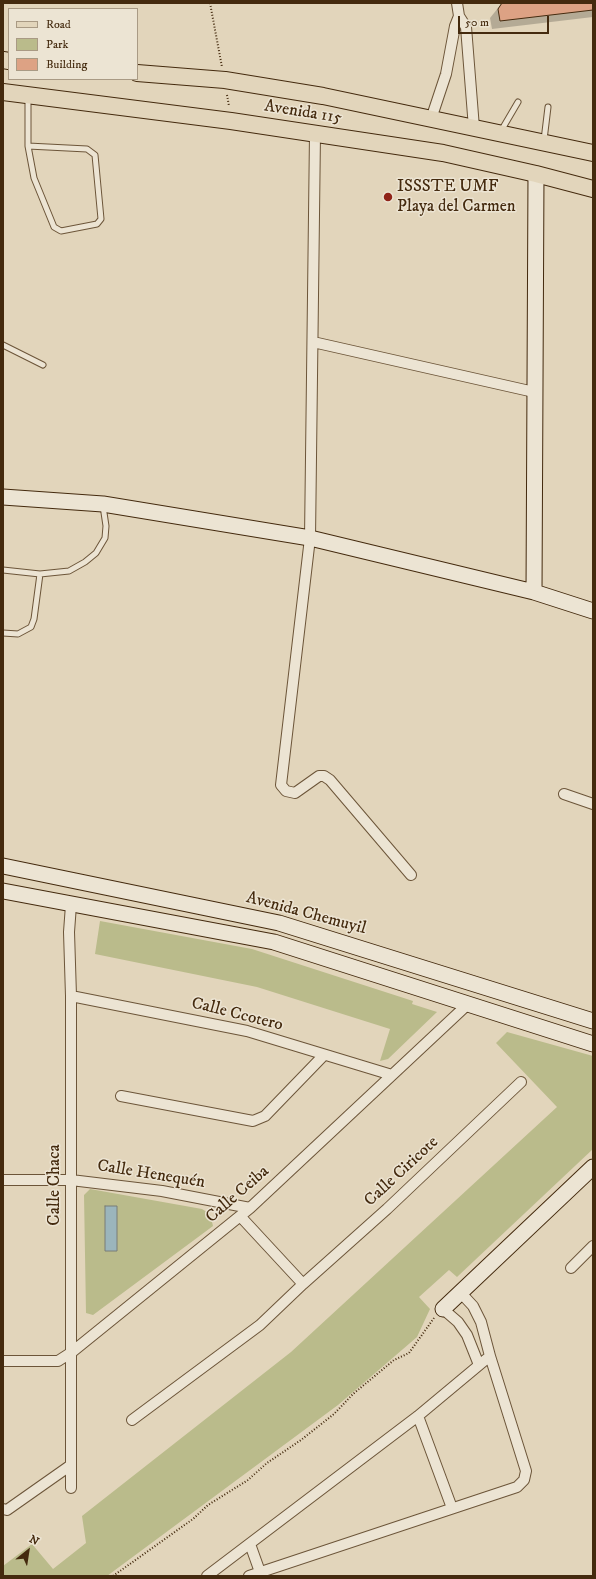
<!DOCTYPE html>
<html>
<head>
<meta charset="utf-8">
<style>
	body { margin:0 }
	#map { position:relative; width:596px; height:1579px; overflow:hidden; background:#e2d5bb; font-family:"IM FELL DW Pica",serif }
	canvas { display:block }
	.frame { position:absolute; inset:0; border:4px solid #442a0e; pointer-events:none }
	.legend { position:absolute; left:8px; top:8px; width:130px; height:72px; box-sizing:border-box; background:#ece4d3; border:1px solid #a99a84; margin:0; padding:5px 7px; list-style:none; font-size:12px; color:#442a0e }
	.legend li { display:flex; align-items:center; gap:8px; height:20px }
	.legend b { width:20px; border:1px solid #a99a84 }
	.north { position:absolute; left:8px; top:1531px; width:40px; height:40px; -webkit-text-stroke:3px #ece4d3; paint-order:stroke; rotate:30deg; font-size:11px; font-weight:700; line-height:16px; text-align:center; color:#442a0e }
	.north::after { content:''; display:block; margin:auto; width:14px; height:18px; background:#442a0e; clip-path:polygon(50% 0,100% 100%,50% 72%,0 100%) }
	.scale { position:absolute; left:458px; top:16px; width:91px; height:18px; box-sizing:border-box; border:2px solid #442a0e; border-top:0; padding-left:5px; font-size:12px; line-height:14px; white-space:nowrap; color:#442a0e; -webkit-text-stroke:3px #ece4d3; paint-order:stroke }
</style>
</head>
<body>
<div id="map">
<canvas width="596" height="1579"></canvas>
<div class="frame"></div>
<ul class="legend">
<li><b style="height:5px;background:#e2d5bb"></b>Road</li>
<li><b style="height:11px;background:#babb8b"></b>Park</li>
<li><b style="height:11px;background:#dda284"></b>Building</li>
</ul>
<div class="north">N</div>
<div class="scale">50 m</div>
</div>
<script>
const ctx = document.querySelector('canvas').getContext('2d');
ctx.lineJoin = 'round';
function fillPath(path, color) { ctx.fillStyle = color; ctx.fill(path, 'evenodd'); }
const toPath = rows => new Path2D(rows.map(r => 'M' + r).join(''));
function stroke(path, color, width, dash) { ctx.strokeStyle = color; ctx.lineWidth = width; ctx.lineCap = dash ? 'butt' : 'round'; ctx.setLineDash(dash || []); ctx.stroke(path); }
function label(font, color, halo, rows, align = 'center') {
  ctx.font = font + ' "IM FELL DW Pica",serif'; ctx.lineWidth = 3; ctx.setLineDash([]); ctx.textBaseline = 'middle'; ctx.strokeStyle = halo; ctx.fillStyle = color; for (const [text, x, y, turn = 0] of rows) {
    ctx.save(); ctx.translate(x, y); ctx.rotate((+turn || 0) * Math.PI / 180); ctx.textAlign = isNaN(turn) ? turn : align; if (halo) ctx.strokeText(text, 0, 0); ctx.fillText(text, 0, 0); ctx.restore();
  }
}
fillPath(toPath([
	[100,921,252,949,413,1001,412,1004,437,1012,388,1059,380,1061,390,1029,257,987,95,954],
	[507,1032,593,1056,593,1149,457,1277,449,1270,419,1297,430,1309,417,1337,338,1405,107,1576,3,1576,3,1566,32,1544,53,1569,86,1543,82,1516,291,1352,557,1107,496,1043],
	[90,1189,202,1209,210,1214,213,1226,93,1315,86,1313,84,1195]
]), '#babb8b');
const water = toPath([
	[105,1206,117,1206,117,1251,105,1251,105,1206]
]);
fillPath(water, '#9bb5bc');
stroke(water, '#787d76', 1);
fillPath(toPath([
	[502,3,593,3,593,17,492,29,490,18]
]), '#0003');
const building = toPath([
	[502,3,593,3,593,10,500,21,498,9,502,3]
]);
fillPath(building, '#dda284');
stroke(building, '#442a0e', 1);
const lane = toPath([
	[501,131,518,102],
	[544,140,548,107],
	[28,146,87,149,95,155,101,219,97,224,61,231,54,227,34,178,28,146,28,96],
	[3,345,43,365],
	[3,570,40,574,69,571,85,562,96,553,105,538,106,526,103,506],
	[3,633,18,634,31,627,34,619,40,574]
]);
const street = toPath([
	[457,3,459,16],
	[431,119,446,74,455,26,459,16,466,27,474,128],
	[315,134,310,538,281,785,286,791,295,793,319,776,324,776,330,780,411,875],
	[313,342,534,392],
	[564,794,593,804],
	[71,905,69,932,71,996,71,1488],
	[71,996,247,1031,392,1075],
	[121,1096,253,1121,265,1116,324,1055],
	[3,1180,71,1180,162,1191,250,1208],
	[240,1216,303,1284,387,1209,521,1082],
	[571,1268,593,1246],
	[460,1292,473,1306,481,1322,490,1356],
	[443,1309,458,1322,467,1335,479,1365],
	[3,1361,58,1361,72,1352,250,1208,468,1004],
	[418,1416,452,1508],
	[132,1420,260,1325,303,1284],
	[3,1509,7,1510,71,1465],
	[250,1544,260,1572],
	[207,1576,418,1416,490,1356,526,1471,524,1480,517,1487,249,1576]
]);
const secondary = toPath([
	[3,497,103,504,310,538,534,592,593,611],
	[534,592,536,174],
	[3,866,279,923,593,1021],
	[3,891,274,942,593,1044],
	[443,1309,593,1167]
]);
const primary = toPath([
	[3,60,9,61],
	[137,73,225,80,323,96,593,153],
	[3,92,231,121,443,153,536,174,593,189]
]);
stroke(lane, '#6c5539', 7);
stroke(street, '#6c5539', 12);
stroke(secondary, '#442a0e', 17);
stroke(primary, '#442a0e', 18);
stroke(toPath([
	[210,3,222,67],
	[227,95,229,106],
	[113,1576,193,1519,208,1505,248,1480,267,1463,301,1440,334,1414,353,1394,394,1360,409,1353,434,1318]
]), '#442a0e', 2, [1, 2]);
stroke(lane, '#ece4d3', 5);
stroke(street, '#ece4d3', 10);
stroke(secondary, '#ece4d3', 15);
stroke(primary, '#e2d5bb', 16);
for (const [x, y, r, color] of [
	[388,197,5,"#8f2418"]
]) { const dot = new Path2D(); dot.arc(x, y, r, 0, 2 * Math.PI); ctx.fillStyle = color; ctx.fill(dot); stroke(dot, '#ece4d3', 1.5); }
label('17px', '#442a0e', '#ece4d3', [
	["Avenida 115",303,113,9],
	["Avenida Chemuyil",306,914,15],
	["Calle Ccotero",237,1015,14],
	["Calle Ciricote",402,1172,-43],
	["Calle Henequén",151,1175,9],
	["Calle Chaca",55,1185,-90],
	["Calle Ceiba",238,1195,-41]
]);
label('17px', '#442a0e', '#ece4d3', [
	["ISSSTE UMF",397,187],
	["Playa del Carmen",397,207]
], 'left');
</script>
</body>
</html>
